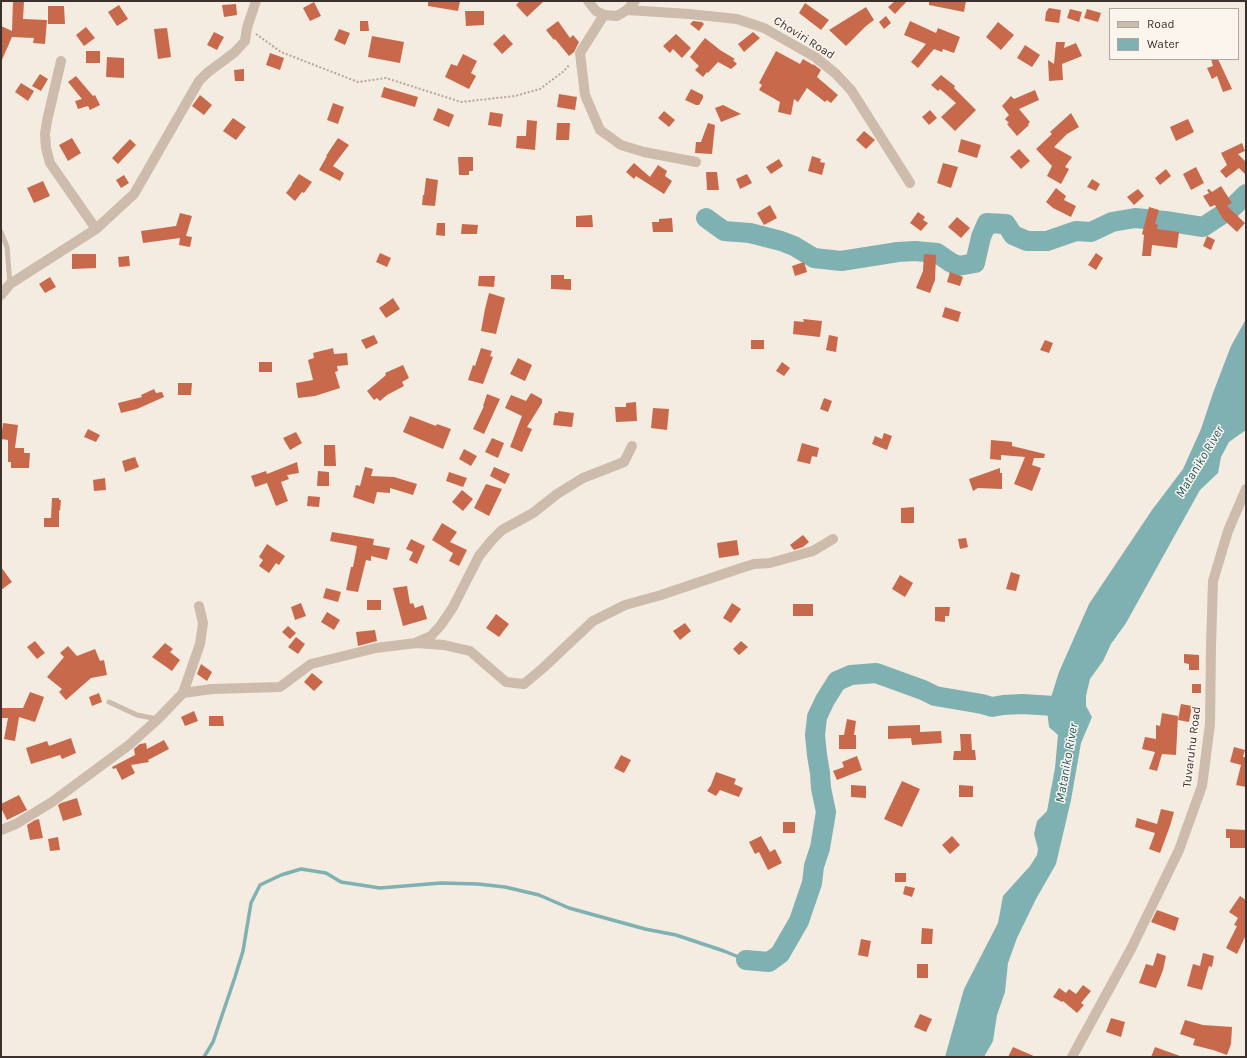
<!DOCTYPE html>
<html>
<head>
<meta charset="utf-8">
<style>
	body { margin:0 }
	#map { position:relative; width:1247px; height:1058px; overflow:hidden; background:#f4ebe1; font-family:Karla,sans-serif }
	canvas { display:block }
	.frame { position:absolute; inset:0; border:2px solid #3b302b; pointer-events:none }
	.legend { position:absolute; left:1109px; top:8px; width:130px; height:52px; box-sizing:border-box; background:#fbf5ee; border:1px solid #aea6a0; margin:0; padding:5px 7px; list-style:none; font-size:12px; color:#3b302b }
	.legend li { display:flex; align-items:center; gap:8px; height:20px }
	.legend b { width:20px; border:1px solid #aea6a0 }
</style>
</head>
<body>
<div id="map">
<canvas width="1247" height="1058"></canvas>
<div class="frame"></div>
<ul class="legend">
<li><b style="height:5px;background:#cdbbac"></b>Road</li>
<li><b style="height:11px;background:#7fb0b2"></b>Water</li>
</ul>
</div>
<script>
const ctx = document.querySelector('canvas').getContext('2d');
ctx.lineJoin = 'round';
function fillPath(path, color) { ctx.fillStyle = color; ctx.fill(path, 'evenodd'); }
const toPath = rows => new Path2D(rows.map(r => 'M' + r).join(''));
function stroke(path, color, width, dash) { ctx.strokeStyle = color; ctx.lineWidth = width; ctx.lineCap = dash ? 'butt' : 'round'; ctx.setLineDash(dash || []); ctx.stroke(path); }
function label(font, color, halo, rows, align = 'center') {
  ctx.font = font + ' Karla,sans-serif'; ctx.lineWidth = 3; ctx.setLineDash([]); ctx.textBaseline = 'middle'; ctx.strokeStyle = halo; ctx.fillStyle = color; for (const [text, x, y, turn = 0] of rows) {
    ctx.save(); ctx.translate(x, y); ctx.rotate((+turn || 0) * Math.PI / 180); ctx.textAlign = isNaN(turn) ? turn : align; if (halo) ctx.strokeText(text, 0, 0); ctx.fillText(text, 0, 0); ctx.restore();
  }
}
fillPath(toPath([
	[1246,319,1246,430,1229,442,1221,457,1218,473,1200,490,1126,623,1111,644,1103,661,1090,679,1086,696,1086,706,1092,717,1081,743,1071,800,1056,864,1036,899,1017,938,1008,963,1005,992,997,1015,993,1041,984,1057,945,1057,964,989,998,923,1003,896,1030,866,1037,855,1038,849,1034,834,1037,821,1047,811,1055,768,1058,735,1049,727,1047,710,1059,672,1089,604,1152,510,1183,469,1201,429,1213,393,1231,346]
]), '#7fb0b2');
stroke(toPath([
	[204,1057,213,1042,235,977,243,951,251,903,260,885,281,875,301,869,326,873,341,882,380,888,441,883,478,884,505,887,539,895,569,908,645,929,676,935,724,951,746,960]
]), '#7fb0b2', 3.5);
stroke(toPath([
	[706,218,724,231,750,233,781,241,794,246,814,258,841,261,898,252,915,251,937,253,950,262,958,266,975,263,981,237,987,223,1006,224,1013,235,1027,241,1047,241,1076,231,1091,232,1112,222,1135,218,1165,221,1203,227,1232,208,1246,194],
	[746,960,769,962,780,954,799,921,812,883,814,866,820,848,826,812,821,788,820,773,817,755,815,735,817,717,825,700,837,681,851,675,876,673,923,690,935,696,982,704,992,707,1003,705,1023,704,1054,706]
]), '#7fb0b2', 20);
fillPath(toPath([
	[13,1,24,1,23,19,47,20,45,44,33,43,34,38,12,37,1,62,1,26,12,31],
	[428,1,460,1,458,11,428,6],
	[520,1,544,1,527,17,516,5],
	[895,1,907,1,895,14,888,7],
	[929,1,966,1,964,12,929,5],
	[314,2,321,16,310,21,303,8],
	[805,3,829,20,821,30,799,13],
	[236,4,237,15,224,17,222,5],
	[119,5,128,19,117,26,108,12],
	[48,6,64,6,65,24,48,24],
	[866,7,874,20,866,26,846,46,829,30],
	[1049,8,1061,10,1059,23,1045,21,1046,12],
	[1070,9,1082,12,1079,22,1067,18],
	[1087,9,1101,13,1098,22,1084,18],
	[465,11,484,11,484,25,466,26],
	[886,16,891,23,884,29,879,22],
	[360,21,368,21,369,31,360,31],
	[558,21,570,38,573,35,579,42,574,52,569,56,555,39,554,40,546,30],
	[693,21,702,22,704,24,699,31,690,24],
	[910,21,936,33,938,28,960,37,954,53,943,49,942,52,934,49,918,68,911,62,926,44,904,35],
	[998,22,1014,35,1001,50,986,37],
	[86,27,95,38,84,46,76,35],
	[167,28,171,57,158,59,154,29],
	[339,29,350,33,345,45,334,40],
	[214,32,224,37,217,50,207,45],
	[753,32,760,38,744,52,738,44],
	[504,34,513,44,502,54,493,44],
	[676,34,691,48,682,58,673,49,670,53,663,46],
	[372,36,404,42,400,63,368,57],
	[705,38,720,50,735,59,733,60,737,64,731,69,718,62,708,73,707,72,703,77,695,70,699,66,690,57],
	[1056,42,1065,42,1064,48,1076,43,1082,56,1062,64,1063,80,1049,81,1048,60,1054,64],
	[1025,45,1040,55,1032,67,1017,58],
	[86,51,100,51,100,63,86,63],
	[776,51,800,64,803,59,813,65,813,64,821,70,817,77,838,95,831,103,827,100,825,102,807,88,798,102,794,99,791,115,778,112,780,102,759,90,762,85,759,83],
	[270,53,284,58,280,70,266,65],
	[463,54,477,61,471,73,476,76,469,89,445,77,451,64,457,66],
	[107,57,124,58,124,78,106,77],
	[1211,59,1218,59,1232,89,1223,92,1217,76,1212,79,1207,68,1213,66],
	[244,69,244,81,235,81,234,70],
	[40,74,48,79,41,91,32,86],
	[941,75,955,86,954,88,976,110,955,131,941,117,956,103,940,89,938,91,931,85],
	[76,76,93,96,95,95,100,105,90,110,88,106,78,109,75,101,82,99,68,82],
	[21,83,34,91,28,101,15,92],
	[384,87,418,97,415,107,381,97],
	[691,89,703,95,703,98,699,105,696,105,685,100],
	[1035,90,1039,100,1019,109,1030,122,1028,124,1029,125,1017,136,1007,124,1009,123,1005,119,1009,115,1002,106,1011,96,1014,99],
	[559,94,577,97,575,110,557,107],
	[200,95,212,105,204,115,192,106],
	[333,103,344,107,338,124,327,120],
	[723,105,741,114,721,122,715,108],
	[438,108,454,115,449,127,433,120],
	[930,110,937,118,929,125,922,117],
	[664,111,675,120,669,127,658,118],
	[490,112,503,114,501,127,488,125],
	[1071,113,1079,127,1067,134,1054,147,1072,157,1065,167,1069,169,1061,184,1047,176,1052,166,1036,149,1052,134,1050,132],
	[233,118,246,127,236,140,223,131],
	[1188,119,1194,132,1176,141,1170,127],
	[527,120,537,121,535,150,516,148,517,136,526,136],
	[557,123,570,123,569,140,556,140],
	[708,123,715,125,712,154,695,153,696,142,701,142],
	[864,131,875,140,866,149,856,140],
	[72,138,81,153,68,161,59,145],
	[338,138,349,145,333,166,344,173,340,181,319,170,327,156,326,156],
	[130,139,136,145,118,164,112,158],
	[961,139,981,145,977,158,958,152],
	[1242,143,1245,151,1238,154,1246,162,1246,175,1239,168,1226,178,1220,171,1227,165,1221,153],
	[1019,149,1030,161,1021,169,1010,157],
	[812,156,821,159,820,162,825,163,822,175,808,171],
	[458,157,473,157,473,171,469,171,469,175,459,175],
	[779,159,783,166,771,174,766,167],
	[634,163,650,177,658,165,667,171,665,176,672,181,664,194,636,176,634,179,626,172],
	[943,163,958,167,951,188,937,183],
	[1196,167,1204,183,1191,190,1183,174],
	[1166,169,1171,176,1160,185,1155,178],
	[706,172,717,172,719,190,707,190],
	[299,174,312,182,304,193,302,192,295,201,286,193,292,185,292,184],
	[747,174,752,183,740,189,736,179],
	[124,175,129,183,121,188,116,180],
	[426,178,438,180,435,206,422,205,423,195,424,195],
	[1092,179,1100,184,1096,191,1087,187],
	[43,181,50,196,34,203,27,188],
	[1221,186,1232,203,1227,206,1245,223,1237,232,1223,219,1215,205,1210,207,1203,196,1209,193,1207,190,1209,189,1212,192],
	[1056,188,1066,196,1064,200,1076,206,1071,217,1053,208,1046,202],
	[1138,189,1144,196,1134,205,1127,197],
	[770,205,777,218,764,225,757,213],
	[1149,207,1159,210,1155,224,1158,225,1157,229,1179,232,1177,248,1152,245,1151,256,1142,256,1144,235,1142,234],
	[918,212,925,217,923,220,928,223,921,231,910,223],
	[180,213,192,216,186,236,192,237,190,247,179,245,180,238,143,243,141,231,176,226],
	[592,215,593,227,576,227,576,216],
	[957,217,970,228,961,238,948,227],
	[672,218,673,232,653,232,652,222,659,222,659,219],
	[437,223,445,223,445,236,436,235],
	[462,224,478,225,477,234,461,234],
	[1207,236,1215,240,1211,250,1203,246],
	[380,253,391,258,387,267,376,262],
	[1096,253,1103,258,1096,270,1088,265],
	[72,254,96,254,96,268,72,269],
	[924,254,936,255,935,280,930,293,916,288,923,271],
	[129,256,130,266,119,267,118,257],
	[804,262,807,272,795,276,792,266],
	[950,272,963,277,960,286,947,282],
	[551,275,564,275,564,279,571,279,571,290,551,289],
	[479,276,495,276,494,287,478,286],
	[50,277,56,287,45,293,39,284],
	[489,293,505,298,496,334,481,331,485,309],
	[393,298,400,309,386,318,379,308],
	[945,307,961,312,958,322,942,317],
	[803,319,822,321,820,337,793,334,794,321,804,322],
	[374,335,378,343,366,349,361,340],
	[829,335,838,337,836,352,826,350],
	[751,340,764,340,764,349,751,349],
	[1045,340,1053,343,1049,353,1040,350],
	[333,348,334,354,347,353,348,365,337,366,338,371,335,372,340,388,315,396,298,398,296,383,313,380,308,360,314,358,313,353],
	[481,348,492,351,490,356,493,357,483,384,468,380,473,365,475,366],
	[518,358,532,365,525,381,510,374],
	[259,362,272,362,272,372,259,372],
	[782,362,790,368,784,376,776,371],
	[403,365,409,378,402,382,404,386,387,395,380,401,377,398,374,400,367,391,386,375,385,373],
	[178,383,192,383,191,395,178,395],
	[154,389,156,393,162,392,164,397,137,409,121,413,118,403,142,397,141,395],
	[531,393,542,399,542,403,527,427,532,429,522,452,510,447,522,416,505,408,511,395,526,401],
	[487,394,500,399,484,434,473,429,484,406,483,406],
	[824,398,832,401,828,412,820,409],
	[636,402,637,421,616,422,615,407,626,407,626,403],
	[653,408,669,409,667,430,651,428],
	[558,411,574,413,572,427,553,425,555,413,558,413],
	[410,416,436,426,437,424,451,429,443,449,403,432],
	[3,423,18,425,15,448,24,448,24,453,30,453,29,468,11,468,11,462,8,462,8,440,1,439],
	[88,429,100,435,96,442,84,437],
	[296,432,302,443,290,450,283,438],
	[884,433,892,436,887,450,872,444,875,436,882,439],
	[492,438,504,443,498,458,485,452],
	[991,440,1012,442,1012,446,1045,454,1044,458,1034,458,1032,465,1041,468,1032,491,1014,484,1025,457,1001,455,1001,460,990,459],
	[802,443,819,448,817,457,812,456,810,464,797,461],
	[324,445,335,445,336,466,324,466],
	[464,449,477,456,471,466,459,459],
	[135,457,139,467,125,472,122,461],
	[297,462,299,473,287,475,289,479,281,482,288,501,276,506,267,483,255,487,251,476,266,471,267,474],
	[365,467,373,469,371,476,394,477,417,484,413,495,390,488,390,493,377,492,374,504,353,497,356,485,360,486],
	[494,467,510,474,505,484,490,476],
	[1000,468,1000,473,1002,473,1002,489,978,488,973,491,969,479],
	[318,471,329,472,329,486,317,486],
	[449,472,467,478,463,487,446,481],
	[105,478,106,490,94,491,93,480],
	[486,484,502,489,489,516,474,508],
	[462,490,473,499,463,511,452,502],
	[308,496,320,497,319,507,307,506],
	[52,498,59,498,59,500,61,500,60,511,59,510,59,527,44,527,44,518,51,518],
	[914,507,914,523,901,523,901,508],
	[442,523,457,532,450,542,467,550,459,566,449,561,453,553,432,540],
	[332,532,374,539,373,545,390,548,387,560,371,556,371,561,366,560,358,592,346,590,351,567,353,567,357,546,330,541],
	[803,535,809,542,803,547,794,550,790,545],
	[966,538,968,547,960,549,958,539],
	[411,539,425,546,417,564,409,560,413,552,406,549],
	[737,540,739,555,719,558,717,543],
	[267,544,285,556,279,565,276,563,269,573,259,566,263,560,259,557],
	[1,567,12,582,1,590],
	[1011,572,1020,575,1016,591,1006,589],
	[900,575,913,583,905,597,892,589],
	[407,586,410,604,413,603,415,608,423,605,427,619,403,626,393,588],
	[326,588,341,592,338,602,323,598],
	[367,600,381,600,381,610,367,610],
	[301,603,306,616,295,620,291,607],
	[732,603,741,609,731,623,723,618],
	[793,604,813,604,813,616,793,616],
	[935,607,950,607,949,616,945,616,945,622,935,621],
	[327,612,340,620,334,630,321,622],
	[496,614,509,624,499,637,486,628],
	[685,623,691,631,680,640,673,631],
	[288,626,296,633,290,639,282,632],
	[375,630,377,641,358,646,356,632],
	[296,637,305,644,298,654,288,647],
	[35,641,45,653,37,659,27,647],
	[741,641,748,647,739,655,733,649],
	[165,643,173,649,170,652,180,660,172,671,152,657],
	[68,646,77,656,95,649,100,661,104,660,107,675,91,678,66,700,59,692,62,689,47,677,64,657,60,653],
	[1184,654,1199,655,1199,670,1189,670,1189,664,1184,663],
	[201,664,212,672,207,681,197,674],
	[312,673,323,682,314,691,304,682],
	[1192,684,1201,684,1201,693,1192,693],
	[30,692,44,697,35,722,19,717,15,741,4,739,8,718,1,718,1,708,23,708],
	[99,693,102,702,92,706,89,697],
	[1181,704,1192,706,1189,722,1178,720],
	[194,711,198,721,185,726,181,717],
	[1162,713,1178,716,1176,755,1162,754,1157,771,1149,769,1155,752,1142,749,1145,737,1156,739,1156,725,1160,726],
	[209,716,223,716,224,726,209,726],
	[847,719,856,721,854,735,856,735,856,749,839,749,839,735,844,735],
	[920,725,920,732,941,731,942,743,912,745,911,738,888,739,888,726],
	[960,734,971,734,972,750,975,750,976,760,953,760,954,751,961,751],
	[71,738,76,753,62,759,60,755,31,764,26,748,47,741,49,746],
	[164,740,169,749,148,760,149,762,131,765,135,773,122,780,116,768,113,769,112,767,135,755,134,749,140,744,146,743,147,749],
	[1234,747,1245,750,1243,757,1246,757,1246,787,1236,785,1241,765,1230,762],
	[621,755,631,760,624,773,614,768],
	[857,756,862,770,837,780,833,771,844,767,842,762],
	[716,772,736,779,734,784,743,788,739,797,720,790,716,796,707,791,711,785],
	[902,781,920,789,902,827,884,819],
	[851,785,866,786,866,798,851,797],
	[959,785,973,786,973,797,959,797],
	[19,795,27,810,7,820,1,808,1,804],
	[77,798,82,815,63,821,58,805,61,803],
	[1161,809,1174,812,1170,826,1160,853,1149,849,1155,833,1135,827,1137,818,1157,824],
	[39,819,43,838,30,840,27,825,35,820],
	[783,822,795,822,795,833,783,833],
	[1226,829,1246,830,1246,848,1230,848,1230,838,1226,838],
	[761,836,770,852,775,849,782,863,768,870,759,852,755,854,749,842],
	[952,836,960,845,950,854,942,845],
	[58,837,60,850,50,851,48,839],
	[895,873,906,873,906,882,895,882],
	[905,886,915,888,912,897,903,894],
	[1240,896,1246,900,1246,935,1237,954,1226,948,1237,926,1234,925,1238,918,1229,912],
	[1157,910,1179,918,1175,931,1151,922],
	[922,928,933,929,932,944,921,944],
	[861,939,871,941,868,957,858,955],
	[1157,953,1166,956,1163,970,1156,988,1139,983,1146,964,1153,966],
	[1203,953,1214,956,1212,967,1209,966,1202,990,1187,986,1193,964,1200,966],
	[917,964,928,964,928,978,917,978],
	[1083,985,1091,991,1081,1003,1084,1005,1077,1013,1063,1001,1062,1002,1053,997,1059,988,1066,993,1069,989,1076,994],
	[920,1014,932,1019,926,1032,914,1027],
	[1111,1018,1125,1022,1121,1037,1106,1032],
	[1185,1020,1203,1025,1232,1027,1231,1044,1227,1055,1213,1050,1193,1045,1195,1039,1180,1034],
	[1013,1047,1036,1057,1008,1057],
	[1155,1047,1180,1056,1180,1057,1151,1057]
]), '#c8694b');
stroke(toPath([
	[256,34,281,52,358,82,386,78,461,102,515,96,540,89,564,71,570,64]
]), '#b9a596', 2, [2, 2]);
stroke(toPath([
	[1,232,7,247,10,284],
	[109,702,137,715,157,719]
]), '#cdbbac', 5);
stroke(toPath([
	[627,10,689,14,737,19,764,28,815,57,835,73,851,90,910,183],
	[604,15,580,53,585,95,600,130,621,145,644,152,696,162],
	[61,61,47,121,45,134,46,148,50,163,96,229],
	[1,295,10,284,96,229,134,194,199,81,207,73,235,52,245,41,247,28,256,1],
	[417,642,431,636,441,625,453,607,479,556,492,540,502,530,533,513,557,494,583,478,624,462,632,446],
	[183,693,200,644,203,623,199,606],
	[1,830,16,824,52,802,129,745,158,719,183,693,212,689,280,687,311,664,376,648,416,643,444,645,470,651,506,682,524,684,543,668,593,621,625,605,661,595,738,569,754,564,770,563,813,551,833,539],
	[1072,1057,1131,949,1179,850,1202,786,1210,724,1211,647,1213,581,1228,531,1246,489]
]), '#cdbbac', 10);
stroke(toPath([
	[588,1,596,11,604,15,617,16,627,10,635,1]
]), '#cdbbac', 10);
label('12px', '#3b302b', '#fbf5ee', [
	["Choviri Road",804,38,32],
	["Tuvaruhu Road",1192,747,-83]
]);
label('italic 13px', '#1f5a5e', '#fbf5ee', [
	["Mataniko River",1200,462,-59],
	["Mataniko River",1067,763,-80]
]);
</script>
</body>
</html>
